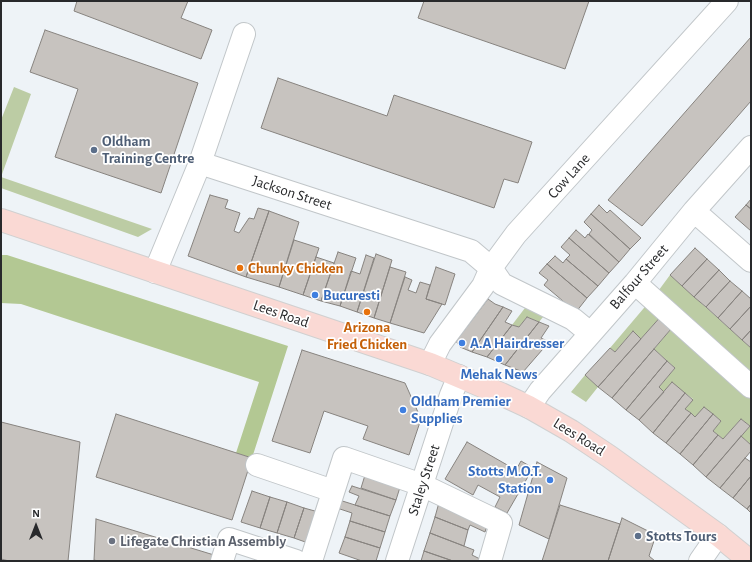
<!DOCTYPE html>
<html>
<head>
<meta charset="utf-8">
<style>
	body { margin:0 }
	#map { position:relative; width:752px; height:562px; overflow:hidden; background:#eef3f7; font-family:"Alegreya Sans",sans-serif }
	canvas { display:block }
	.frame { position:absolute; inset:0; border:2px solid #28292b; pointer-events:none }
	.north { position:absolute; left:16px; top:506px; width:40px; height:40px; -webkit-text-stroke:3px #fff; paint-order:stroke; rotate:0deg; font-size:11px; font-weight:700; line-height:16px; text-align:center; color:#28292b }
	.north::after { content:''; display:block; margin:auto; width:14px; height:18px; background:#28292b; clip-path:polygon(50% 0,100% 100%,50% 72%,0 100%) }
</style>
</head>
<body>
<div id="map">
<canvas width="752" height="562"></canvas>
<div class="frame"></div>
<div class="north">N</div>
</div>
<script>
const ctx = document.querySelector('canvas').getContext('2d');
ctx.lineJoin = 'round';
function fillPath(path, color) { ctx.fillStyle = color; ctx.fill(path, 'evenodd'); }
const toPath = rows => new Path2D(rows.map(r => 'M' + r).join(''));
function stroke(path, color, width, dash) { ctx.strokeStyle = color; ctx.lineWidth = width; ctx.lineCap = dash ? 'butt' : 'round'; ctx.setLineDash(dash || []); ctx.stroke(path); }
function label(font, color, halo, rows, align = 'center') {
  ctx.font = font + ' "Alegreya Sans",sans-serif'; ctx.lineWidth = 3.5; ctx.setLineDash([]); ctx.textBaseline = 'middle'; ctx.strokeStyle = halo; ctx.fillStyle = color; for (const [text, x, y, turn = 0] of rows) {
    ctx.save(); ctx.translate(x, y); ctx.rotate((+turn || 0) * Math.PI / 180); ctx.textAlign = isNaN(turn) ? turn : align; if (halo) ctx.strokeText(text, 0, 0); ctx.fillText(text, 0, 0); ctx.restore();
  }
}
fillPath(toPath([
	[14,87,31,94,1,177,152,229,138,237,1,188,1,120],
	[670,275,751,348,751,379,656,294],
	[649,302,663,314,641,339,633,331,615,352,610,348],
	[528,304,547,312,539,322,527,317,519,327,512,325],
	[671,329,697,353,751,396,751,445,741,436,750,426,741,419,723,439,713,431,721,421,713,414,695,417,685,409,693,399,685,393,664,392,659,387,675,368,654,349],
	[585,375,598,387,586,402,571,392]
]), '#bccca4');
fillPath(toPath([
	[1,255,7,255,288,346,252,458,236,453,259,382,21,304,1,303]
]), '#b3c893');
const building = toPath([
	[77,1,188,1,181,18,212,30,201,59,74,11,77,1],
	[424,1,589,1,565,69,418,18,424,1],
	[45,30,198,83,161,193,55,157,78,89,30,72,45,30],
	[751,37,751,101,642,226,608,200,751,37],
	[278,78,387,116,394,95,532,142,518,183,504,179,494,208,261,128,278,78],
	[210,195,228,200,225,208,240,213,234,231,239,233,249,218,254,219,258,208,269,211,246,277,188,256,210,195],
	[751,199,751,209,746,205,751,199],
	[599,205,607,213,610,210,641,238,630,249,591,214,599,205],
	[746,205,751,209,751,231,735,217,746,205],
	[269,211,299,222,279,287,246,277,269,211],
	[591,214,630,249,619,262,589,234,592,230,584,222,591,214],
	[576,230,585,238,588,234,619,262,609,273,569,238,576,230],
	[569,238,609,273,598,286,566,259,570,255,561,247,569,238],
	[294,240,319,248,303,295,279,287,294,240],
	[695,248,707,259,682,286,670,275,695,248],
	[338,252,356,258,340,306,321,301,338,252],
	[376,254,392,260,374,318,357,312,376,254],
	[366,255,374,258,357,312,340,306,351,271,360,274,366,255],
	[555,256,563,263,566,259,598,286,587,298,547,264,555,256],
	[316,257,334,263,321,301,303,295,316,257],
	[707,259,719,270,694,297,682,286,707,259],
	[547,264,587,298,576,312,544,285,548,280,539,273,547,264],
	[390,267,406,272,390,323,374,318,390,267],
	[436,267,455,274,445,305,426,299,436,267],
	[719,270,730,281,706,307,694,297,719,270],
	[405,277,412,280,408,290,416,293,420,282,430,285,426,299,442,304,424,333,390,323,405,277],
	[730,281,742,291,718,318,706,307,730,281],
	[742,291,751,299,751,306,730,329,718,318,742,291],
	[488,299,495,304,503,307,472,352,460,347,456,341,488,299],
	[751,306,751,330,742,340,730,329,751,306],
	[503,307,512,311,505,322,512,325,487,357,472,352,503,307],
	[663,314,671,329,612,398,598,387,663,314],
	[527,317,539,322,505,365,487,357,512,325,519,327,527,317],
	[539,322,549,326,541,338,549,342,523,372,505,365,539,322],
	[751,330,751,348,742,340,751,330],
	[633,331,641,339,598,387,585,375,610,348,615,352,633,331],
	[654,349,667,361,626,410,612,398,654,349],
	[302,350,405,383,421,419,409,455,363,439,368,426,324,411,310,453,272,441,302,350],
	[667,361,675,368,659,387,664,392,639,420,626,410,667,361],
	[672,382,685,393,653,433,639,420,672,382],
	[685,393,693,400,685,409,691,413,666,443,653,433,685,393],
	[704,407,713,414,680,454,666,443,691,413,695,417,704,407],
	[116,414,252,458,232,520,96,477,116,414],
	[713,414,721,421,713,431,718,435,693,465,680,454,713,414],
	[741,419,750,426,706,477,693,465,718,435,723,439,741,419],
	[1,422,80,442,68,561,9,561,1,559,1,422],
	[741,436,751,445,751,451,720,488,706,477,741,436],
	[467,442,516,470,521,461,533,468,507,513,495,507,500,497,478,485,473,495,445,479,467,442],
	[745,458,751,462,751,476,733,498,720,488,745,458],
	[537,462,567,478,549,539,519,525,537,462],
	[366,472,401,484,396,500,361,488,366,472],
	[751,476,751,504,747,509,733,498,751,476],
	[352,486,396,500,390,516,355,505,359,496,349,492,352,486],
	[252,491,270,497,260,528,241,522,252,491],
	[270,497,287,502,277,533,260,528,270,497],
	[336,499,390,516,385,532,350,521,352,513,334,507,336,499],
	[440,499,488,522,485,532,470,525,468,530,435,517,440,499],
	[287,502,304,508,294,538,277,533,287,502],
	[751,504,751,513,747,509,751,504],
	[560,505,620,524,608,561,542,561,560,505],
	[304,508,322,513,311,544,294,538,304,508],
	[435,517,468,530,464,546,430,533,435,517],
	[622,518,656,535,649,556,655,561,608,561,622,518],
	[96,519,214,555,213,561,98,561,94,560,96,519],
	[350,521,385,532,380,548,345,537,350,521],
	[430,533,474,550,472,555,484,561,453,561,424,551,430,533],
	[345,537,380,548,376,561,362,561,339,553,345,537],
	[424,551,453,561,421,561,424,551]
]);
fillPath(building, '#c7c3bf');
stroke(building, '#87837f', 1);
const minor = toPath([
	[200,163,244,34],
	[694,211,751,261],
	[155,272,200,163,471,251,491,268,502,284,573,319,590,333],
	[635,283,751,387],
	[430,364,440,344,483,286,491,268,516,234,727,1],
	[529,407,540,391,635,283,694,211,751,147],
	[257,465,333,491],
	[222,561,229,539,296,561],
	[311,561,344,458,422,485,501,523,490,561],
	[397,561,451,395,459,376],
	[700,561,718,535]
]);
const major = toPath([
	[1,220,430,364,501,394,529,407,571,431,610,457,718,535,750,561]
]);
stroke(minor, '#c1c6c9', 24);
stroke(major, '#d0d0d0', 24);
stroke(minor, '#fff', 22);
stroke(major, '#fad9d4', 22);
for (const [x, y, r, color] of [
	[94,150,4,"#5c6f8a"],
	[240,268,4,"#e8710a"],
	[315,295,4,"#3f7fe0"],
	[367,312,4,"#e8710a"],
	[462,343,4,"#3f7fe0"],
	[499,359,4,"#3f7fe0"],
	[403,410,4,"#3f7fe0"],
	[550,480,4,"#3f7fe0"],
	[638,536,4,"#5c6f8a"],
	[112,541,4,"#6b7280"]
]) { const dot = new Path2D(); dot.arc(x, y, r, 0, 2 * Math.PI); ctx.fillStyle = color; ctx.fill(dot); stroke(dot, '#fff', 1.5); }
label('bold 15px', '#4e5e75', '#fff', [
	["Oldham",102,141],
	["Training Centre",102,158],
	["Stotts Tours",646,536]
], 'left');
label('15px', '#28292b', '#fff', [
	["Cow Lane",569,176,-48],
	["Jackson Street",292,193,18],
	["Balfour Street",639,277,-49],
	["Lees Road",281,314,19],
	["Lees Road",579,437,32],
	["Staley Street",424,480,-72]
]);
label('bold 15px', '#c56008', '#fff', [
	["Chunky Chicken",248,268],
	["Arizona",367,327,"center"],
	["Fried Chicken",367,344,"center"]
], 'left');
label('bold 15px', '#366cbe', '#fff', [
	["Bucuresti",323,295],
	["A.A Hairdresser",470,343],
	["Mehak News",499,374,"center"],
	["Oldham Premier",411,401],
	["Supplies",411,418],
	["Stotts M.O.T.",542,471,"right"],
	["Station",542,488,"right"]
], 'left');
label('bold 15px', '#5b616d', '#fff', [
	["Lifegate Christian Assembly",120,541]
], 'left');
</script>
</body>
</html>
